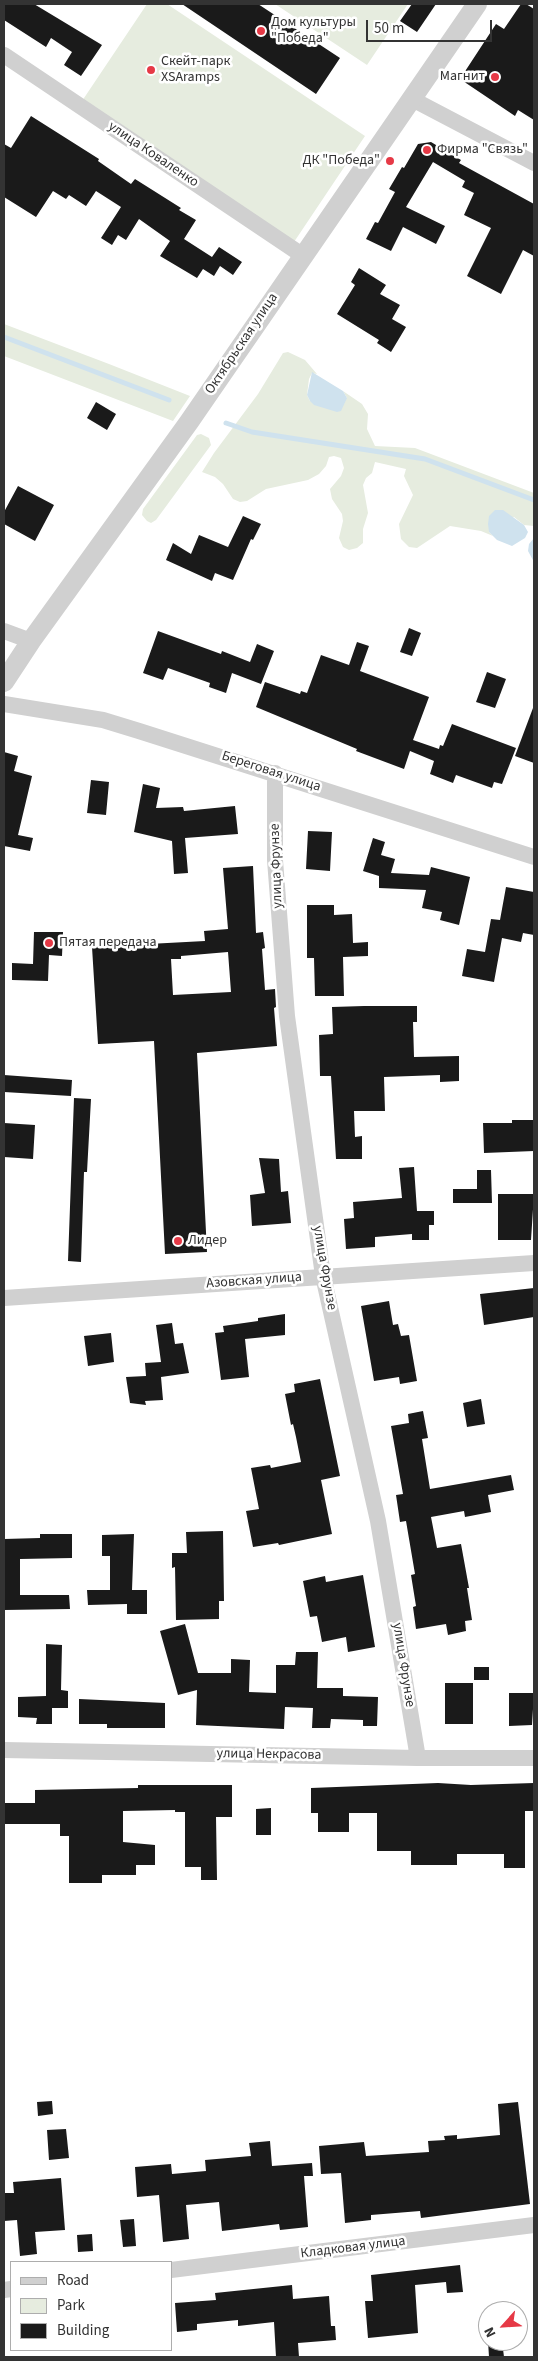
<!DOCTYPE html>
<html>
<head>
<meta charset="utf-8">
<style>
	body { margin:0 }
	#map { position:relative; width:538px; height:2361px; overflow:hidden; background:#fff; font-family:"Source Sans 3",sans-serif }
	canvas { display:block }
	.frame { position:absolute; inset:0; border:5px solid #333; pointer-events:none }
	.legend { position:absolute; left:10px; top:2261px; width:162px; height:90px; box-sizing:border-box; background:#fff; border:1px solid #adadad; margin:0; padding:6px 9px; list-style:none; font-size:15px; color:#333 }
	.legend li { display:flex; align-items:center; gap:10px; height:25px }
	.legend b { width:25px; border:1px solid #adadad }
	.north { position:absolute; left:478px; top:2301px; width:50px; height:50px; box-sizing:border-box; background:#fff; border:1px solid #adadad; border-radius:50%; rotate:244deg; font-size:14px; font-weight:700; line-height:20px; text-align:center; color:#333 }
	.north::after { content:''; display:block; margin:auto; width:18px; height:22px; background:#e63946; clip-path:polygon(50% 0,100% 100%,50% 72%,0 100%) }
	.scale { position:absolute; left:366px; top:20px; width:126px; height:22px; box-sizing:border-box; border:2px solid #333; border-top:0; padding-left:6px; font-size:15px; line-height:18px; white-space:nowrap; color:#333; -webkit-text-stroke:4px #fff; paint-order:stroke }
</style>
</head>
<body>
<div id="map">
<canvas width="538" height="2361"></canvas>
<div class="frame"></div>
<ul class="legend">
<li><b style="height:6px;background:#d0d0d0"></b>Road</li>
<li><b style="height:14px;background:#e6ecdf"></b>Park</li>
<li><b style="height:14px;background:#1a1a1a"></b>Building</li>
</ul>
<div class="north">N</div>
<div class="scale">50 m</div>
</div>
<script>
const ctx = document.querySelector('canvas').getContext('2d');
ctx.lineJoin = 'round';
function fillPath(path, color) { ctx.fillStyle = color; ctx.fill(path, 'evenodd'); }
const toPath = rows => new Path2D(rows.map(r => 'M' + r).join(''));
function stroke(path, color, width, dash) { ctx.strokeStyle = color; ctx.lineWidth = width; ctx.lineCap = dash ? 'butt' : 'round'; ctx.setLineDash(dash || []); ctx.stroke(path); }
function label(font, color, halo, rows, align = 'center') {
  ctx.font = font + ' "Source Sans 3",sans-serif'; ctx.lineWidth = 5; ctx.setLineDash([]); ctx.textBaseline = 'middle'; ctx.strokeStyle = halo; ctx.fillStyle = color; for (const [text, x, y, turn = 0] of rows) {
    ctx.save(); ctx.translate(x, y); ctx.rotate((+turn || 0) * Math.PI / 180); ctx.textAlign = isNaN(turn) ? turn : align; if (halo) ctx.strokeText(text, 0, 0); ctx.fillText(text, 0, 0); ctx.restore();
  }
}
fillPath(toPath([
	[147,4,167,4,365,136,294,242,82,101],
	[275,4,408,4,367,65],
	[4,324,109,364,190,396,173,421,4,356],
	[288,352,305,360,317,374,312,373,309,379,307,395,310,401,347,398,343,391,362,404,368,414,367,429,375,446,415,448,534,493,534,526,524,525,514,517,489,532,493,536,481,531,450,526,417,548,409,547,401,539,399,524,413,495,404,476,406,469,375,462,372,473,366,478,363,485,368,513,363,529,363,543,357,548,349,550,343,547,339,538,343,521,342,514,332,499,330,489,341,476,344,468,341,458,334,456,329,457,326,466,319,474,308,480,266,489,247,501,240,502,233,499,223,484,215,477,202,472,214,453,258,394,283,353],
	[201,434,209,438,211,445,156,520,151,523,147,521,142,515,143,509,197,435]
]), '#e6ecdf');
fillPath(toPath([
	[312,372,343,391,347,398,341,411,337,412,314,405,310,401,307,395],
	[495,510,503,510,524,525,528,532,525,538,512,546,497,540,489,532,488,524,489,516],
	[534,538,534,562,528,551,529,544]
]), '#cfe2ee');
stroke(toPath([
	[4,337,169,400],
	[226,423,252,432,425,459,534,500]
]), '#cfe2ee', 5);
fillPath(toPath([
	[4,4,34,4,102,45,81,76,64,65,72,52,51,38,46,47,4,20],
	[182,4,258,4,340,58,316,94],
	[412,4,436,4,417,32,400,21],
	[521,4,526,4,534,9,534,120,518,110,515,116,460,79,496,24,504,29],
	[31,116,99,159,98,161,131,184,135,179,181,208,179,210,196,220,184,239,212,257,219,247,242,262,233,275,220,266,214,276,203,269,197,278,160,256,170,241,139,219,126,240,118,235,112,245,101,238,121,207,96,191,86,206,69,195,66,199,53,191,36,217,4,197,4,144,11,148],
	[431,142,461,160,459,163,534,204,534,256,523,250,501,294,467,276,491,228,464,215,474,193,462,187,465,181,433,162,406,207,445,226,436,244,403,227,391,251,366,239,375,222,378,223,395,192,389,189,402,167,404,168,418,144],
	[359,268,386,285,380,294,400,305,392,319,406,327,391,352,377,343,379,340,337,314,355,285,351,282],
	[96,402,116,414,107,430,87,418],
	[18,486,54,505,35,541,4,524,4,512],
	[243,516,261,524,253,540,251,539,233,580,215,573,212,581,166,560,173,543,191,554,199,535,228,547],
	[409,628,421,633,412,656,400,652],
	[158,631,221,654,222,651,250,662,257,644,274,651,261,684,232,673,226,693,209,687,210,683,168,668,163,680,143,673],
	[357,642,369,646,360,671,429,697,413,740,439,749,440,745,443,746,452,724,516,748,502,784,494,782,492,788,456,775,453,783,430,774,434,761,410,751,404,769,356,751,357,749,256,707,265,682,300,694,301,691,307,693,321,655,349,665],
	[487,672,506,679,495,708,476,702],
	[533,708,534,709,534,763,515,756],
	[4,752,18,756,14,771,32,776,18,835,33,838,30,851,4,846],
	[91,780,109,782,106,815,87,813],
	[143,784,160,788,156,808,183,807,184,811,235,806,238,834,185,838,188,873,174,874,172,841,134,832],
	[308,831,332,832,330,871,306,869],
	[373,838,385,842,381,855,395,859,391,873,429,875,431,867,470,877,459,925,440,920,442,912,422,908,426,890,379,888,379,876,363,871],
	[253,866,256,933,263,932,265,948,262,949,265,990,275,989,276,1007,274,1008,277,1046,197,1053,207,1252,165,1254,154,1041,98,1044,92,947,205,941,204,931,228,929,223,868],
	[228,952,231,992,173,995,171,959,181,959,181,956],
	[506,887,534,892,534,935,523,933,521,942,502,938,494,982,462,976,467,949,485,952,491,919,500,920],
	[307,905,334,905,334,915,352,914,353,943,368,942,368,956,343,957,344,996,315,996,314,958,307,958],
	[34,932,63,932,62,956,49,955,48,981,12,980,12,963,33,964],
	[364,1006,417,1006,417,1022,413,1022,414,1057,459,1056,459,1081,440,1082,440,1075,384,1077,385,1111,354,1111,355,1137,362,1136,362,1159,336,1159,331,1076,320,1076,319,1035,333,1034,332,1007],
	[4,1075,72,1080,71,1096,4,1092],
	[74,1098,91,1099,87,1172,84,1172,81,1262,68,1261],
	[512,1120,534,1120,534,1151,484,1153,483,1123,512,1123],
	[4,1123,35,1125,33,1159,4,1157],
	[259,1158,279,1159,281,1192,288,1191,291,1223,252,1226,250,1195,265,1193],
	[414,1167,417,1211,434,1211,434,1225,429,1225,429,1240,412,1240,412,1234,375,1237,375,1247,346,1249,344,1219,354,1218,353,1202,402,1198,399,1168],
	[477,1170,491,1170,492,1203,453,1203,453,1189,477,1189],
	[498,1194,534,1194,531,1240,498,1240],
	[534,1288,534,1317,484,1325,480,1294],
	[389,1301,393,1325,398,1324,401,1336,409,1335,417,1381,400,1384,399,1377,374,1381,361,1306],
	[285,1314,285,1335,245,1339,249,1377,221,1380,215,1333,224,1332,223,1326,258,1321,258,1318],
	[172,1323,175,1344,183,1343,189,1373,161,1377,163,1400,145,1401,146,1405,130,1403,126,1377,146,1376,145,1363,161,1362,156,1325],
	[111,1333,114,1362,88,1366,84,1336],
	[320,1379,340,1476,321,1480,332,1534,279,1545,278,1543,253,1547,246,1511,259,1509,251,1468,270,1465,271,1468,301,1462,296,1437,293,1424,291,1425,285,1394,295,1392,294,1384],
	[481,1399,485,1424,467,1427,463,1403],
	[423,1411,428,1438,422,1439,430,1489,511,1475,514,1490,488,1495,491,1512,465,1517,464,1511,431,1517,437,1548,461,1544,469,1588,467,1588,472,1620,465,1621,466,1631,448,1635,446,1624,416,1629,413,1607,416,1606,411,1575,415,1574,406,1521,400,1522,396,1495,403,1494,391,1426,409,1423,408,1414],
	[223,1531,224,1601,219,1601,219,1619,176,1620,175,1567,172,1568,172,1553,187,1553,186,1532],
	[40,1534,72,1534,72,1558,20,1559,20,1595,69,1595,70,1609,4,1610,4,1539,40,1538],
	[134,1534,132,1590,147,1590,147,1614,127,1614,127,1604,88,1605,87,1590,110,1590,110,1556,102,1556,102,1535],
	[363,1575,375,1647,348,1652,346,1637,322,1642,317,1616,310,1617,303,1581,325,1576,326,1582],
	[185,1624,198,1673,231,1673,231,1659,250,1660,249,1692,276,1693,276,1665,295,1665,296,1652,318,1652,317,1688,343,1688,343,1696,378,1697,377,1726,363,1726,363,1720,331,1719,330,1728,312,1728,313,1708,285,1707,284,1729,196,1725,197,1690,178,1695,160,1631],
	[46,1644,62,1645,61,1690,68,1691,68,1708,52,1708,52,1724,36,1724,37,1718,18,1717,18,1697,46,1696],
	[474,1667,489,1667,489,1680,474,1680],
	[445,1683,473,1683,473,1724,445,1724],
	[509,1693,534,1693,532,1725,509,1726],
	[79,1699,165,1703,165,1728,107,1728,107,1724,79,1724],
	[438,1783,471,1785,534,1783,534,1811,525,1811,525,1868,504,1868,504,1854,457,1854,457,1865,411,1865,411,1851,377,1851,377,1813,349,1813,349,1832,318,1832,318,1813,311,1813,311,1788],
	[138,1785,232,1785,232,1817,216,1817,217,1880,201,1880,201,1867,185,1867,185,1812,175,1812,175,1810,123,1811,123,1842,155,1845,155,1865,136,1865,136,1875,102,1875,102,1883,69,1883,69,1836,60,1836,60,1824,4,1824,4,1803,35,1803,35,1790,138,1788],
	[271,1808,271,1835,256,1835,256,1809],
	[52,2101,53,2114,38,2116,37,2102],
	[518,2102,530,2204,421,2218,420,2211,371,2215,371,2220,345,2223,341,2173,321,2174,319,2146,364,2142,366,2156,429,2152,428,2141,445,2140,444,2136,457,2135,457,2139,500,2135,498,2104],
	[66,2129,69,2158,49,2160,47,2130],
	[270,2141,272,2166,312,2163,313,2176,304,2176,308,2227,280,2230,279,2224,222,2231,219,2202,186,2205,189,2239,163,2242,159,2195,137,2197,135,2167,171,2164,172,2174,206,2171,205,2160,251,2156,249,2143],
	[61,2178,65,2230,35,2232,37,2254,20,2256,17,2220,4,2221,4,2193,14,2193,13,2182],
	[134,2219,136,2246,123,2247,120,2220],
	[92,2234,93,2251,78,2252,77,2235],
	[460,2265,463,2292,447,2293,446,2282,415,2285,418,2333,368,2338,365,2301,373,2301,371,2275],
	[292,2285,293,2299,329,2296,331,2326,335,2326,336,2340,298,2343,299,2357,276,2357,274,2322,238,2326,238,2320,197,2324,197,2330,177,2332,175,2303,216,2300,215,2293],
	[488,2341,502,2341,504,2357,489,2357]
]), '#1a1a1a');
stroke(toPath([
	[4,55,302,255],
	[412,99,534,163],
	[4,631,31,641],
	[4,704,103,720,139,731,534,857],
	[275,773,275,860,287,1016,323,1276,378,1521,418,1758],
	[4,1298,534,1263],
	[4,1750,418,1758,534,1758],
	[171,2270,534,2225],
	[4,2290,11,2289]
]), '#d0d0d0', 16);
stroke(toPath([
	[4,682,31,641,189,422,477,4]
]), '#d0d0d0', 20);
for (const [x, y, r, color] of [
	[261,31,5,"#e63946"],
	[151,70,5,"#e63946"],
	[495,77,5,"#e63946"],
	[427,150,5,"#e63946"],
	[390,161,5,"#e63946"],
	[49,943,5,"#e63946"],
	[178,1241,5,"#e63946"]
]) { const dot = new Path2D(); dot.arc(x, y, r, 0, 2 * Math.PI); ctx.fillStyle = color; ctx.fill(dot); stroke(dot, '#fff', 2); }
label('14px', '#333', '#fff', [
	["Дом культуры",271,23],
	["\"Победа\"",271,39],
	["Скейт-парк",161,62],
	["XSAramps",161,78],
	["Магнит",485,77,"right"],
	["Фирма \"Связь\"",437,150],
	["ДК \"Победа\"",380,161,"right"],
	["Пятая передача",59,943],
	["Лидер",188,1241]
], 'left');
label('14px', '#333', '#fff', [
	["улица Коваленко",153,155,34],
	["Октябрьская улица",242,344,-56],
	["Береговая улица",271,772,18],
	["улица Фрунзе",277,866,-92],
	["улица Фрунзе",324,1268,80],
	["Азовская улица",254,1281,-4],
	["улица Фрунзе",403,1665,81],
	["улица Некрасова",269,1755,1],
	["Кладковая улица",353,2248,-7]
]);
</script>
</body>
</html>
